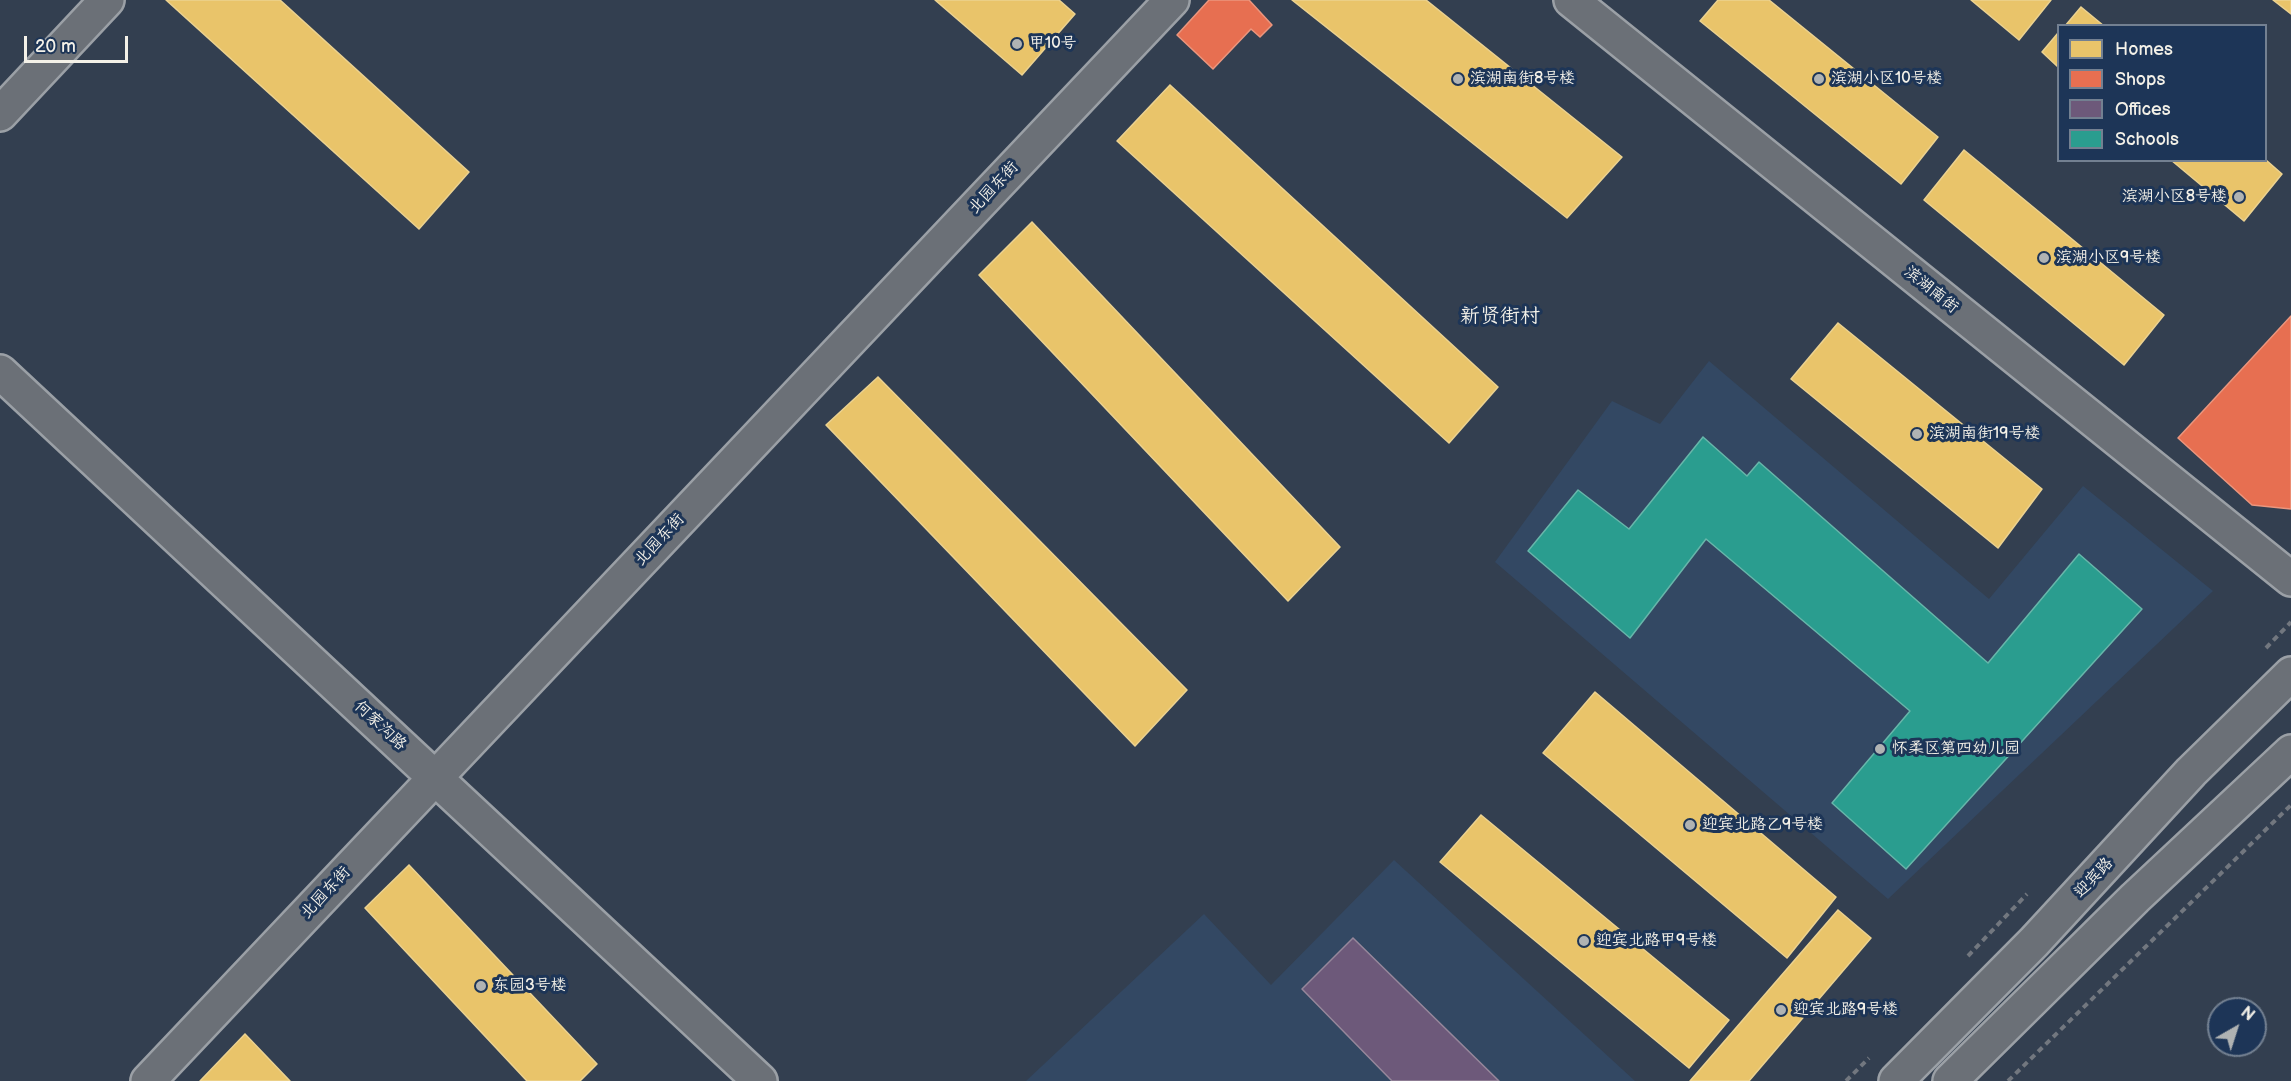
<!DOCTYPE html>
<html>
<head>
<meta charset="utf-8">
<style>
	body { margin:0 }
	#map { position:relative; width:2291px; height:1081px; overflow:hidden; background:#333f50; font-family:"Balsamiq Sans",sans-serif }
	canvas { display:block }
	.legend { position:absolute; left:2057px; top:24px; width:210px; height:138px; box-sizing:border-box; background:#1d3557; border:2px solid #738091; margin:0; padding:8px 10px; list-style:none; font-size:18px; color:#f4f1e8 }
	.legend li { display:flex; align-items:center; gap:12px; height:30px }
	.legend b { width:30px; border:2px solid #738091 }
	.north { position:absolute; left:2207px; top:997px; width:60px; height:60px; box-sizing:border-box; background:#1d3557; border:2px solid #738091; border-radius:50%; rotate:39deg; font-size:16px; font-weight:700; line-height:24px; text-align:center; color:#f4f1e8 }
	.north::after { content:''; display:block; margin:auto; width:21px; height:27px; background:#b0b3b3; clip-path:polygon(50% 0,100% 100%,50% 72%,0 100%) }
	.scale { position:absolute; left:24px; top:36px; width:104px; height:27px; box-sizing:border-box; border:3px solid #f4f1e8; border-top:0; padding-left:8px; font-size:18px; line-height:21px; white-space:nowrap; color:#f4f1e8; -webkit-text-stroke:4px #1d3557; paint-order:stroke }
</style>
</head>
<body>
<div id="map">
<canvas width="2291" height="1081"></canvas>
<ul class="legend">
<li><b style="height:16px;background:#e9c46a"></b>Homes</li>
<li><b style="height:16px;background:#e76f51"></b>Shops</li>
<li><b style="height:16px;background:#6d597a"></b>Offices</li>
<li><b style="height:16px;background:#2a9d8f"></b>Schools</li>
</ul>
<div class="north">N</div>
<div class="scale">20 m</div>
</div>
<script>
const ctx = document.querySelector('canvas').getContext('2d');
ctx.lineJoin = 'round';
function fillPath(path, color) { ctx.fillStyle = color; ctx.fill(path, 'evenodd'); }
const toPath = rows => new Path2D(rows.map(r => 'M' + r).join(''));
function stroke(path, color, width, dash) { ctx.strokeStyle = color; ctx.lineWidth = width; ctx.lineCap = dash ? 'butt' : 'round'; ctx.setLineDash(dash || []); ctx.stroke(path); }
function label(font, color, halo, rows, align = 'center') {
  ctx.font = font + ' "Balsamiq Sans","LXGW WenKai TC",sans-serif'; ctx.lineWidth = 6; ctx.setLineDash([]); ctx.textBaseline = 'middle'; ctx.strokeStyle = halo; ctx.fillStyle = color; for (const [text, x, y, turn = 0] of rows) {
    ctx.save(); ctx.translate(x, y); ctx.rotate((+turn || 0) * Math.PI / 180); ctx.textAlign = isNaN(turn) ? turn : align; if (halo) ctx.strokeText(text, 0, 0); ctx.fillText(text, 0, 0); ctx.restore();
  }
}
fillPath(toPath([
	[1709,361,1989,599,2083,486,2213,591,1888,899,1495,562,1612,401,1660,424],
	[1394,860,1635,1081,1026,1081,1204,914,1271,985]
]), '#334863');
const homes = toPath([
	[166,0,280,0,469,172,419,229,166,0],
	[935,0,1059,0,1075,14,1022,75,935,0],
	[1292,0,1426,0,1622,157,1567,218,1292,0],
	[1718,0,1769,0,1938,137,1901,184,1700,21,1718,0],
	[1971,0,2051,0,2019,40,1971,0],
	[2273,0,2291,0,2291,14,2273,0],
	[2081,7,2104,26,2065,26,2081,7],
	[2058,33,2058,67,2042,52,2058,33],
	[1170,85,1498,387,1449,443,1117,141,1170,85],
	[1964,150,2164,315,2124,365,1924,200,1964,150],
	[2171,160,2266,160,2282,174,2244,221,2171,160],
	[1032,222,1340,547,1288,601,979,275,1032,222],
	[1838,323,2042,489,1998,548,1791,379,1838,323],
	[878,377,1187,690,1135,746,826,425,878,377],
	[1595,692,1836,897,1787,958,1543,753,1595,692],
	[1481,815,1729,1020,1689,1068,1440,862,1481,815],
	[409,865,597,1064,580,1081,527,1081,365,908,409,865],
	[1838,910,1871,938,1749,1081,1690,1081,1838,910],
	[245,1034,290,1081,200,1081,245,1034]
]);
fillPath(homes, '#e9c46a');
stroke(homes, '#ecd290', 1.5);
const shops = toPath([
	[1209,0,1249,0,1272,25,1260,37,1251,29,1213,69,1177,35,1209,0],
	[2291,316,2291,509,2252,505,2178,438,2291,316]
]);
fillPath(shops, '#e76f51');
stroke(shops, '#eb967e', 1.5);
const offices = toPath([
	[1353,938,1499,1081,1392,1081,1302,989,1353,938]
]);
fillPath(offices, '#6d597a');
stroke(offices, '#96879b', 1.5);
const schools = toPath([
	[1703,437,1747,476,1759,462,1988,663,2079,554,2142,609,1906,869,1832,803,1910,711,1706,539,1630,638,1528,551,1578,490,1629,529,1703,437]
]);
fillPath(schools, '#2a9d8f');
stroke(schools, '#67b6aa', 1.5);
const minor = toPath([
	[0,114,107,0],
	[0,372,760,1081],
	[148,1081,1172,0]
]);
const tertiary = toPath([
	[1571,0,2291,579]
]);
const secondary = toPath([
	[1896,1081,2034,942,2191,772,2291,674],
	[1950,1081,2135,898,2291,752]
]);
stroke(minor, '#9ba0a6', 38);
stroke(tertiary, '#9ba0a6', 38);
stroke(secondary, '#9ba0a6', 38);
stroke(toPath([
	[2266,648,2291,622],
	[1968,956,2027,894],
	[1846,1081,1869,1058],
	[2008,1081,2291,805]
]), '#72777f', 4, [6, 4.5]);
stroke(minor, '#6b7077', 33);
stroke(tertiary, '#6b7077', 33);
stroke(secondary, '#6b7077', 33);
for (const [x, y, r, color] of [
	[1017,44,6,"#b0b3b3"],
	[1458,79,6,"#b0b3b3"],
	[1819,79,6,"#b0b3b3"],
	[2239,197,6,"#b0b3b3"],
	[2044,258,6,"#b0b3b3"],
	[1917,434,6,"#b0b3b3"],
	[1880,749,6,"#b0b3b3"],
	[1690,825,6,"#b0b3b3"],
	[1584,941,6,"#b0b3b3"],
	[481,986,6,"#b0b3b3"],
	[1781,1010,6,"#b0b3b3"]
]) { const dot = new Path2D(); dot.arc(x, y, r, 0, 2 * Math.PI); ctx.fillStyle = color; ctx.fill(dot); stroke(dot, '#1d3557', 2); }
label('16px', '#f4f1e8', '#1d3557', [
	["甲10号",1029,44],
	["滨湖南街8号楼",1470,79],
	["滨湖小区10号楼",1831,79],
	["滨湖小区8号楼",2227,197,"right"],
	["滨湖小区9号楼",2056,258],
	["滨湖南街19号楼",1929,434],
	["怀柔区第四幼儿园",1892,749],
	["迎宾北路乙9号楼",1702,825],
	["迎宾北路甲9号楼",1596,941],
	["东园3号楼",493,986],
	["迎宾北路9号楼",1793,1010]
], 'left');
label('16px', '#f4f1e8', '#1d3557', [
	["北园东街",994,188,-47],
	["滨湖南街",1931,290,39],
	["北园东街",660,540,-47],
	["何家沟路",380,726,43],
	["迎宾路",2094,878,-47],
	["北园东街",326,893,-47]
]);
label('20px', '#f4f1e8', '#1d3557', [
	["新贤街村",1500,317]
]);
</script>
</body>
</html>
